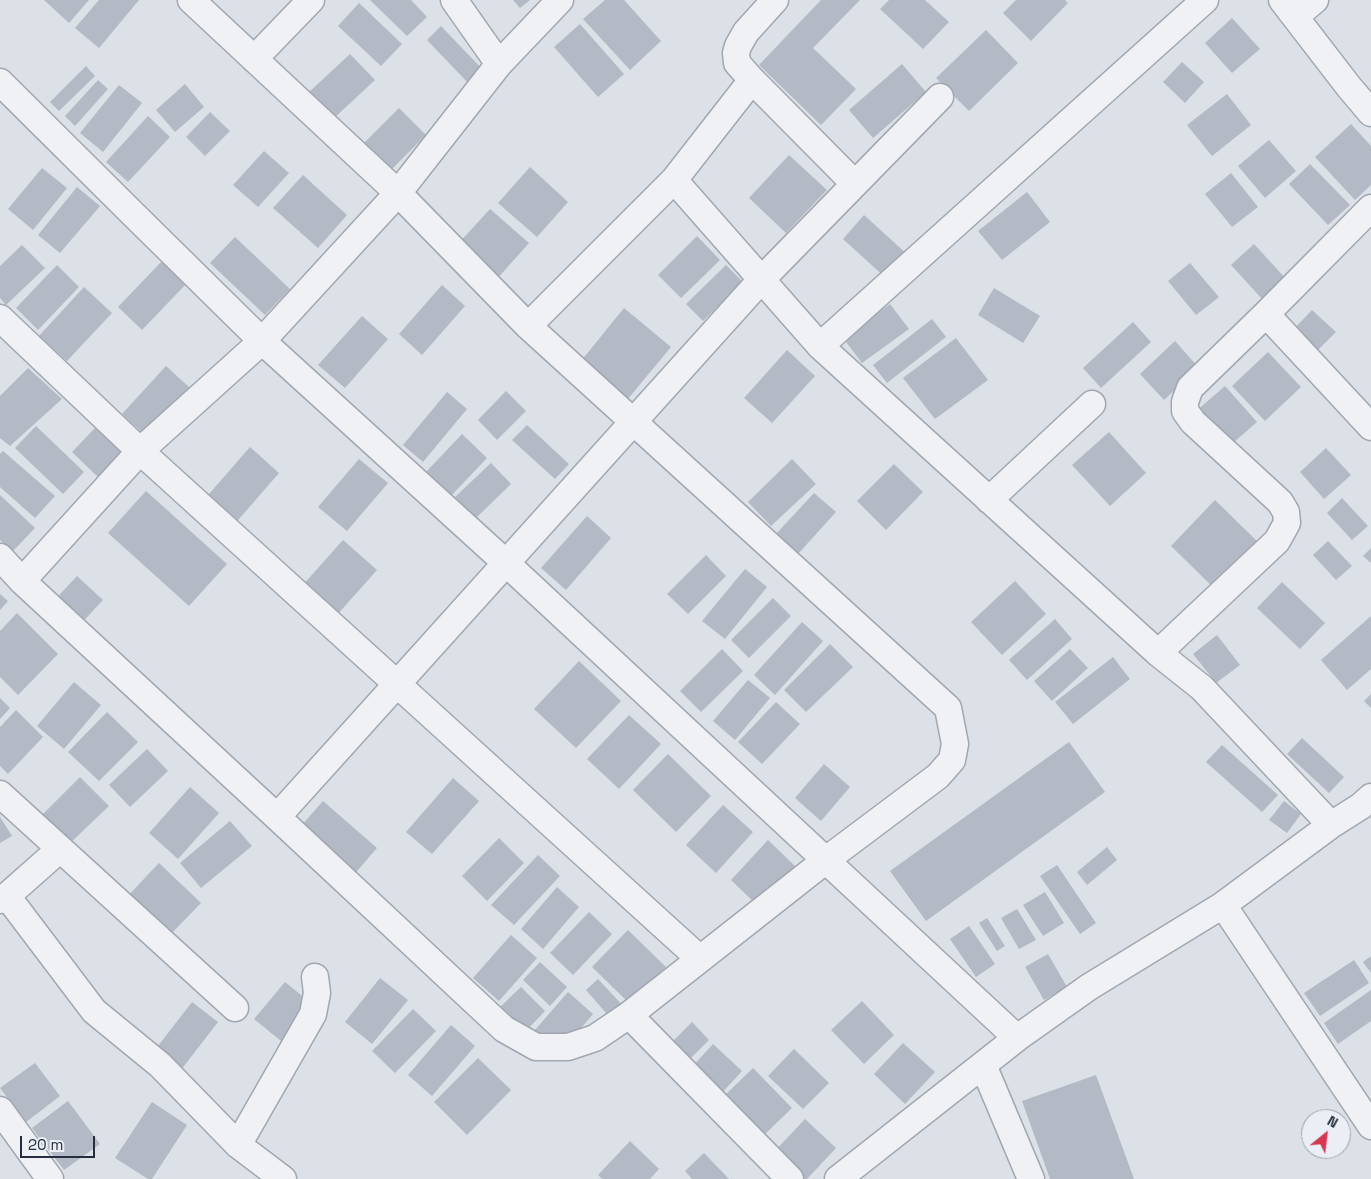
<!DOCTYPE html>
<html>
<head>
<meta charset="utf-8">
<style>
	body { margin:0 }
	#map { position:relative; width:1371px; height:1179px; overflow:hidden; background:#dce0e7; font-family:"Space Grotesk",sans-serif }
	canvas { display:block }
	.north { position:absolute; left:1301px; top:1109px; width:50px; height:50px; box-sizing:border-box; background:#ebeff5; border:1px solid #9ca2ac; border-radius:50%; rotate:29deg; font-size:14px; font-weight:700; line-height:20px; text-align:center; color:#252e3f }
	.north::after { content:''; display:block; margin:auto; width:18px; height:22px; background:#d8354e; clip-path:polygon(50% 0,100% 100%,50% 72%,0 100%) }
	.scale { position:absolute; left:20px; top:1136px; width:75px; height:22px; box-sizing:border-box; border:2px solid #252e3f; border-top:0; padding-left:6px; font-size:15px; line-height:18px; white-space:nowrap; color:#252e3f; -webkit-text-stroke:4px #ebeff5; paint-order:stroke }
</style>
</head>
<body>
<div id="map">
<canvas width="1371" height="1179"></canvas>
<div class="north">N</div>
<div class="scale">20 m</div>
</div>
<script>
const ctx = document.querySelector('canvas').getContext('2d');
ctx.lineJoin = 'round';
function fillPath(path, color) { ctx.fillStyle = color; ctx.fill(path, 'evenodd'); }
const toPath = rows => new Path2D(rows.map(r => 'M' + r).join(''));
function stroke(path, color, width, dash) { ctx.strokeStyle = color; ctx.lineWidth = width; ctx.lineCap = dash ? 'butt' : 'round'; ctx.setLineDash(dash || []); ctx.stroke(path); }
fillPath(toPath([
	[44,0,89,0,69,23],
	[99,0,139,0,99,48,75,28],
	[370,0,411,0,427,17,407,36],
	[513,0,530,0,520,8],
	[605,0,624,0,661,41,630,70,583,19],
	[821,0,860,0,813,48,856,89,821,125,759,65],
	[889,0,925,0,949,22,923,49,880,9],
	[1016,0,1065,0,1068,3,1031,41,1003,13],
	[359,3,402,44,381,66,338,26],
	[1232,18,1260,49,1232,73,1205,43],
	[580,24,624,74,598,97,554,47],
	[441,26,484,71,470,85,427,40],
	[986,30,1018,63,969,111,936,78],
	[350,54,375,80,332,120,307,94],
	[1182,62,1204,82,1185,103,1163,82],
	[902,64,926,92,873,138,849,110],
	[86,66,95,76,59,111,50,102],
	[98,80,108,89,75,126,65,116],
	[185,84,204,107,175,132,156,110],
	[119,85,142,103,103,152,80,133],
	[1227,94,1251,125,1212,156,1187,125],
	[399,108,426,135,386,175,359,148],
	[210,112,230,131,205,156,186,137],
	[148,116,170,137,128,182,106,162],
	[1351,124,1371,146,1371,185,1355,200,1315,157],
	[1269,140,1296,171,1265,198,1238,166],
	[264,151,289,173,258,207,233,185],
	[789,155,827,190,786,233,749,198],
	[1310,164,1350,205,1328,225,1289,184],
	[530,167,568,202,537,237,498,203],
	[42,168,67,188,33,230,8,209],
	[1231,173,1258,207,1232,227,1205,194],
	[303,175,347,215,318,248,273,208],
	[77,187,100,206,60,253,38,235],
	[1027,192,1050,222,1002,260,978,231],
	[490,209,529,243,496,280,457,245],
	[864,215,909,256,887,279,843,239],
	[697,236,720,260,681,298,658,275],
	[235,237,290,289,265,315,210,263],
	[1254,244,1286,279,1263,300,1231,265],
	[22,245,45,268,6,305,0,298,0,266],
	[163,260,187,283,142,330,118,307],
	[1190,263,1219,297,1196,315,1168,281],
	[57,265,79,287,38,330,16,308],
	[726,265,743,282,703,321,686,304],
	[442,285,465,306,422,355,399,334],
	[84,287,112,313,67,361,39,336],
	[994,288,1040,316,1023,343,978,315],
	[890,304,909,329,862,363,843,338],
	[624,308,671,347,627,400,581,361],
	[1312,310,1336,332,1317,351,1294,329],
	[362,316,388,339,345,388,318,365],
	[932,319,946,337,887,383,873,365],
	[1133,322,1151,342,1101,388,1083,368],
	[956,338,988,380,935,419,903,378],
	[1175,341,1199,368,1164,400,1140,374],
	[787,350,815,376,772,423,744,398],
	[1268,352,1301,387,1265,421,1232,386],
	[166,366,190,388,146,436,122,414],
	[28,368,62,399,10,446,0,438,0,396],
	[1225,386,1257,422,1226,449,1194,413],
	[506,391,526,411,497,440,478,420],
	[447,392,467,409,423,462,403,445],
	[527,425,569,464,555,479,512,440],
	[36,426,84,472,63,494,15,448],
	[96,427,122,452,99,478,72,452],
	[1109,432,1146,473,1110,506,1072,465],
	[462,434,487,458,450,497,425,473],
	[250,447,279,473,232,527,203,501],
	[1326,448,1351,475,1324,499,1300,472],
	[3,451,55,496,35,518,0,487,0,454],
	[359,459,388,483,347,531,318,507],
	[792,459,816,484,771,526,748,502],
	[491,463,511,484,476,518,455,497],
	[894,464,923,492,886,530,857,501],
	[146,491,227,564,189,606,108,533],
	[814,493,836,512,798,554,776,534],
	[0,495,35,528,12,552,0,540],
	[1342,498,1368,526,1352,540,1327,513],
	[1215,500,1262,546,1218,592,1171,546],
	[587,516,611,538,566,590,541,568],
	[343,540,377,570,336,616,302,586],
	[1328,541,1352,566,1336,580,1313,555],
	[1371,548,1371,563,1363,556],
	[706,555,726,576,688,614,667,594],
	[745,569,767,587,725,639,702,621],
	[77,576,103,600,76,629,50,605],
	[1015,581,1046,614,1002,655,971,622],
	[1282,582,1325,623,1300,649,1257,608],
	[0,594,8,601,0,610],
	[773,598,791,616,749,658,731,640],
	[17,613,58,654,18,695,0,677,0,631],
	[1371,616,1371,669,1347,690,1321,660],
	[1055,619,1072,639,1027,680,1009,660],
	[802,622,823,641,775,695,754,675],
	[1217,635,1240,665,1216,683,1193,654],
	[830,644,853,667,806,712,784,690],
	[722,649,743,671,701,712,680,691],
	[1070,649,1088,668,1052,701,1034,681],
	[1113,657,1130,679,1073,724,1055,702],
	[579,661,621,701,576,748,534,709],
	[748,680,770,698,735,740,713,721],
	[74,682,101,705,64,749,37,726],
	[1371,694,1371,708,1364,701],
	[0,698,10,708,0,719],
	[776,702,800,724,762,764,738,742],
	[16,710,43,737,8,774,0,766,0,727],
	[107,712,138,742,99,781,68,752],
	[629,715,661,744,619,789,587,759],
	[1302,738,1344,777,1329,793,1287,754],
	[1069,742,1105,792,926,921,890,871],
	[1222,745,1278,795,1262,812,1206,762],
	[147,749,168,771,130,807,109,785],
	[668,754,711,796,676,832,633,790],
	[824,764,850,787,821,821,795,798],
	[80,777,109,806,68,845,40,817],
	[453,778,479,801,432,854,406,832],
	[190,787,219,813,178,859,149,833],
	[323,801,377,848,351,878,296,832],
	[1284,801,1301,814,1287,833,1269,820],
	[723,805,753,832,716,873,686,845],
	[0,817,12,836,0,843],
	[230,821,252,846,201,888,180,863],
	[499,838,524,863,487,901,462,876],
	[768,840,796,867,759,907,731,880],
	[1107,847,1117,860,1087,885,1077,872],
	[538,855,560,876,514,925,491,905],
	[159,863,201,903,168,937,126,898],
	[1057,865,1096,923,1080,934,1040,876],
	[557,887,579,907,543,949,521,929],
	[1045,892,1064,923,1043,936,1023,905],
	[1017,909,1036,940,1019,949,1001,918],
	[589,912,612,934,573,975,550,953],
	[987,918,1005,946,997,951,979,923],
	[969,926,995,964,976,977,950,939],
	[628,930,666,967,630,1004,592,967],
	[511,935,537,958,499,1001,473,978],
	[1048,954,1067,987,1044,1000,1025,967],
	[1371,956,1371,973,1363,962],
	[1354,960,1369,983,1320,1016,1304,993],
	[540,962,567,987,550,1006,523,980],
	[380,978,408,1000,372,1044,345,1022],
	[598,979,626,1009,613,1021,586,990],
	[285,982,312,1004,281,1041,254,1019],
	[521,987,545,1011,525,1032,500,1007],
	[1371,990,1371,1021,1338,1044,1324,1023],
	[568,992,593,1014,554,1060,528,1038],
	[862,1001,894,1035,864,1064,831,1030],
	[192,1002,218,1022,177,1075,151,1055],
	[413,1009,436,1031,395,1073,372,1051],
	[692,1022,709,1040,684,1065,666,1048],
	[451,1025,475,1046,432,1096,408,1075],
	[903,1043,935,1072,905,1104,874,1074],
	[713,1044,742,1071,721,1094,692,1067],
	[794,1049,829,1083,803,1109,768,1076],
	[478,1058,511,1090,467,1135,434,1102],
	[35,1063,60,1096,26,1122,0,1088],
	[753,1068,792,1108,762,1137,723,1097],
	[1096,1075,1134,1179,1050,1179,1022,1101],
	[68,1101,100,1144,64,1170,32,1128],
	[152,1102,187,1125,152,1179,148,1179,115,1158],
	[805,1119,836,1148,807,1179,803,1179,774,1152],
	[630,1141,659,1169,650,1179,602,1179,598,1175],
	[704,1153,729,1179,692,1179,685,1171]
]), '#b3b9c5');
const minor = toPath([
	[191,0,398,193,528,326,948,708,955,744,952,760,938,776,826,860,629,1015],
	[775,0,746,32,738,46,736,53,737,63,752,80,855,184],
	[1282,0,1349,87,1371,113],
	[1296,16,1315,0],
	[254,59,311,0],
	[499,64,560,0],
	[0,82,134,215,262,341,506,563,1017,1038],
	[674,180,820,346,1158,653,1202,688,1331,825],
	[1266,314,1371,427],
	[0,318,140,451,397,684,277,817],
	[528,326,674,180,752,80],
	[820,346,1205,0],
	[989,500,1092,404],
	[0,557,22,581,277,817,504,1029,536,1047,568,1047,595,1038,629,1015,790,1179],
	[22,581,140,451,262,341,398,193,499,64,454,0],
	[1158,653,1277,541,1287,523,1286,512,1280,502,1193,422,1185,411,1185,402,1190,388,1266,314,1371,208],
	[0,794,235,1008],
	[7,896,60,849],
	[0,900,7,896,94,1011,160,1065,238,1145,283,1179],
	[1223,905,1371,1126],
	[700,959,397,684,761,280,940,97],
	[983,1065,1031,1179],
	[0,1110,50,1179],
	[238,1145,313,1014,317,993,315,977],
	[838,1179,1017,1038,1089,987,1223,905,1331,825,1361,806,1371,797]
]);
stroke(minor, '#a1a7b1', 29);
stroke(minor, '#eff1f5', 26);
</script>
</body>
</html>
